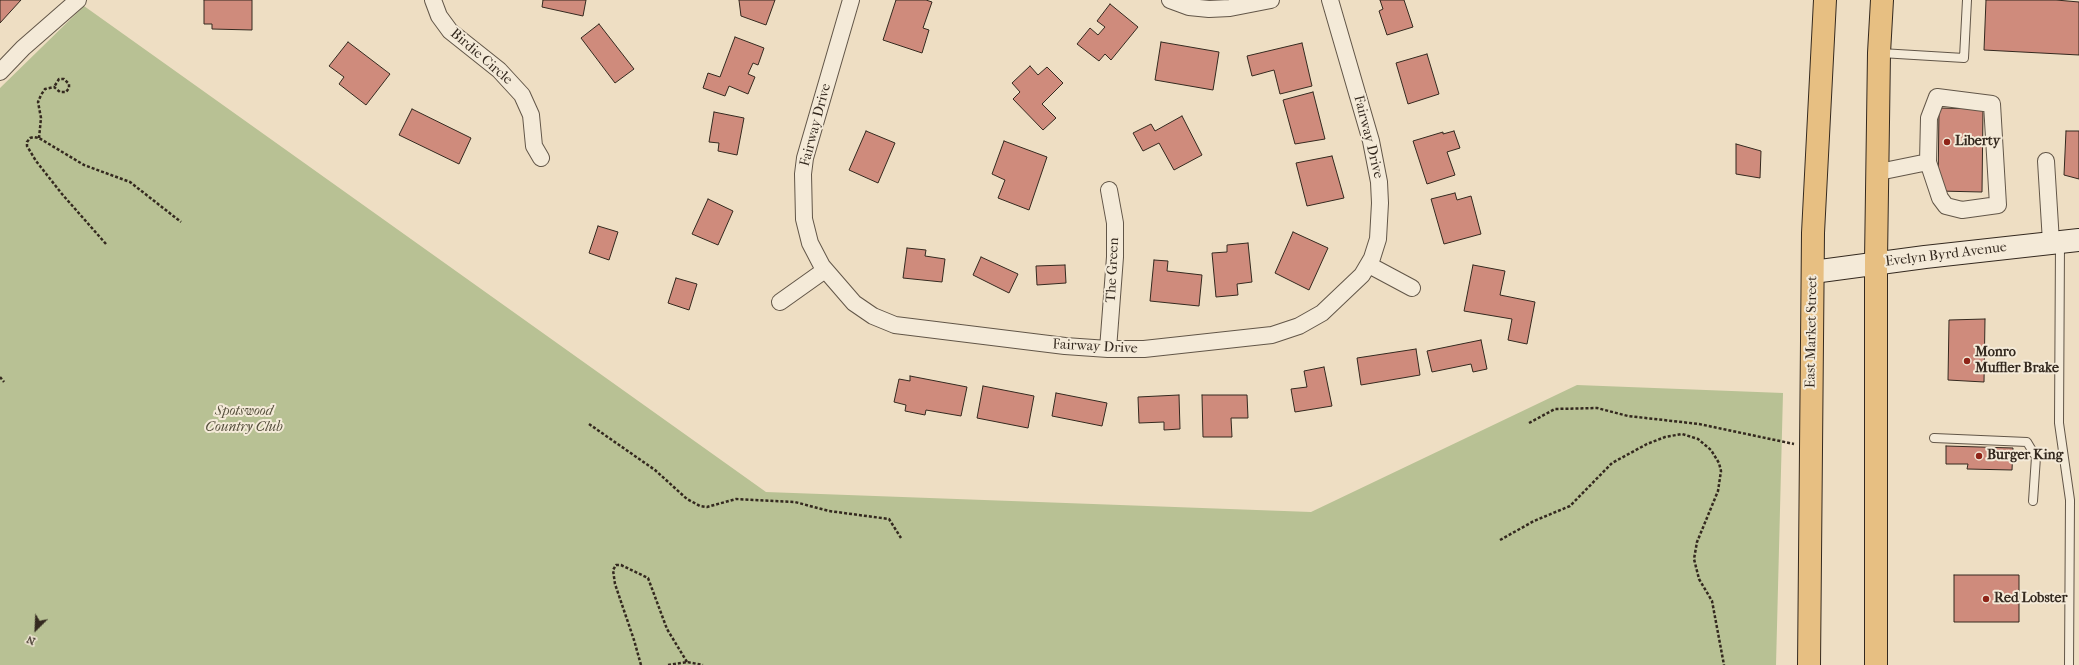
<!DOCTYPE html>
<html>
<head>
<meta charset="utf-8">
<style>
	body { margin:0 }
	#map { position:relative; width:2079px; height:665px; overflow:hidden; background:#eedec3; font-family:"IM FELL French Canon",serif }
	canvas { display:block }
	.north { position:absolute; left:16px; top:609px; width:40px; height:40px; -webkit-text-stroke:3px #f4ead8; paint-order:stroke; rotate:204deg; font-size:11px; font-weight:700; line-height:16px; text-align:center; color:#34291f }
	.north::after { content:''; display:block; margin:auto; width:14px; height:18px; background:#34291f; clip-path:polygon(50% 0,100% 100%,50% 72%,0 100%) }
</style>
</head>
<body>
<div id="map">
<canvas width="2079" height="665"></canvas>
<div class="north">N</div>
</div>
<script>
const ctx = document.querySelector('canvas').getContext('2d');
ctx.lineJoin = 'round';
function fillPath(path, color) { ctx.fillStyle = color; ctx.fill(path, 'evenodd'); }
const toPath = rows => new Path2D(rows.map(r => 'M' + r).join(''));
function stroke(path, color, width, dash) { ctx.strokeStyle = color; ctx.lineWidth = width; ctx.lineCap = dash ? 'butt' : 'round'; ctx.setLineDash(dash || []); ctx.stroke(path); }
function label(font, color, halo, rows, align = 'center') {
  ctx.font = font + ' "IM FELL French Canon",serif'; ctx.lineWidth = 4; ctx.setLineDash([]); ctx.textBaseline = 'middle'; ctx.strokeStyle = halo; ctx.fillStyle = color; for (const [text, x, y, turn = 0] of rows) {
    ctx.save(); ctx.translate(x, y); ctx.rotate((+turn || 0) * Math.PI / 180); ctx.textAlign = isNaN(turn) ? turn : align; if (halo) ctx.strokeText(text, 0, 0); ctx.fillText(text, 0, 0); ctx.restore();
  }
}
fillPath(toPath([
	[84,6,766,492,1311,512,1577,385,1783,393,1776,665,0,665,0,88]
]), '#b8c194');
const building = toPath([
	[0,0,21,0,0,23,0,0],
	[204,0,252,0,252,30,212,29,212,24,204,24,204,0],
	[543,0,586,0,583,16,542,7,543,0],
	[739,0,775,0,766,25,741,16,739,0],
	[896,0,926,0,932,2,923,28,929,30,922,53,883,40,896,0],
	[1380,0,1404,0,1413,27,1387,35,1379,11,1383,9,1380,0],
	[1986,0,2056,0,2079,2,2079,55,1984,50,1986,0],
	[1110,4,1138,27,1111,60,1105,54,1099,61,1077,44,1090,28,1098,35,1105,27,1097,21,1110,4],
	[599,24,634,69,615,83,581,38,599,24],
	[735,37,764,48,758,65,753,63,748,74,755,77,748,94,729,86,725,96,703,88,708,73,720,77,735,37],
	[348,42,390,74,366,105,339,84,344,77,329,66,348,42],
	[1161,42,1219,52,1213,90,1155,80,1161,42],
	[1302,43,1312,86,1280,94,1274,70,1252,76,1247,56,1302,43],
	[1427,54,1439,94,1408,104,1396,63,1427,54],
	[1030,66,1038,75,1047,67,1063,83,1042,104,1056,118,1043,130,1013,99,1020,92,1012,83,1030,66],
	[1313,92,1325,139,1295,144,1283,100,1313,92],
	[1939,108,1983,109,1982,192,1938,191,1939,108],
	[412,109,471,138,459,164,399,135,412,109],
	[714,112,744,118,737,155,718,151,719,143,709,142,714,112],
	[1182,116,1202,155,1174,170,1159,143,1143,151,1133,133,1151,124,1155,131,1182,116],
	[866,131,895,143,878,183,849,170,866,131],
	[1454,131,1460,148,1447,152,1455,175,1427,184,1413,141,1443,132,1443,134,1454,131],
	[2066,131,2079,131,2079,179,2064,175,2066,131],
	[1004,141,1047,157,1029,210,998,198,1005,180,992,174,1004,141],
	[1736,144,1761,151,1760,178,1736,174,1736,144],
	[1332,156,1344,198,1307,206,1296,163,1332,156],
	[1455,193,1457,200,1471,196,1481,234,1444,244,1431,199,1455,193],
	[708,199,733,211,718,245,692,234,708,199],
	[598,226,618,232,609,260,589,253,598,226],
	[1293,232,1328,248,1309,290,1275,273,1293,232],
	[1248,243,1252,282,1237,284,1238,295,1216,297,1212,253,1227,252,1227,245,1248,243],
	[907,248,926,250,925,256,945,259,942,282,903,278,907,248],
	[981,257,1018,274,1009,293,973,275,981,257],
	[1154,260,1168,261,1167,271,1202,275,1199,306,1150,301,1154,260],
	[1065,265,1066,283,1037,285,1036,266,1065,265],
	[1473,265,1505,271,1500,295,1535,302,1527,344,1508,340,1512,319,1464,311,1473,265],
	[676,278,697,284,689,310,668,303,676,278],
	[1985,319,1984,382,1948,380,1949,320,1985,319],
	[1481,340,1487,369,1473,372,1471,364,1432,372,1427,351,1481,340],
	[1416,349,1420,375,1361,385,1357,358,1416,349],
	[1324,367,1332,406,1295,412,1291,389,1307,387,1304,371,1324,367],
	[910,376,967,387,961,416,926,410,925,415,905,411,906,405,894,402,899,379,910,381,910,376],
	[983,386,1034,396,1028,428,977,418,983,386],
	[1056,393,1107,403,1102,426,1052,416,1056,393],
	[1179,395,1180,429,1164,430,1164,422,1139,423,1138,397,1179,395],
	[1202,395,1247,395,1248,418,1231,418,1232,437,1203,437,1202,395],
	[1946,446,2013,448,2012,470,1967,469,1968,464,1946,464,1946,446],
	[1954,575,2019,575,2019,622,1954,622,1954,575]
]);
fillPath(building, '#cf8b7c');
stroke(building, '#34291f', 1);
const lane = toPath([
	[1881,53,1964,58,1967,0],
	[2060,243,2059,423,2070,500,2069,665],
	[1934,438,2027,442,2036,457,2033,501]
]);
const street = toPath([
	[433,0,439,16,450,31,499,70,522,95,531,115,534,146,541,158],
	[851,0,805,158,803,174,804,219,810,243,822,266,854,303,873,316,895,325,1065,346,1108,349,1144,349,1272,335,1299,326,1322,313,1362,275,1372,258,1378,239,1380,203,1379,182,1371,141,1330,0],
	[1170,0,1189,7,1209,9,1230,8,1271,0],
	[0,72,23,48,78,0],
	[1937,97,1992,104,1998,205,1962,210,1946,206,1940,198,1928,162,1929,118,1937,97],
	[2046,161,2051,242],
	[1879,172,1928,162],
	[1369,265,1412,288],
	[780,302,825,270],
	[1108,349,1115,257,1115,223,1109,190]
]);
const secondary = toPath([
	[1813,272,1925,257,2079,240]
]);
const highway = toPath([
	[1809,665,1813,233,1825,0],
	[1876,665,1876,260,1879,53,1882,0]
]);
stroke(lane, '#625648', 10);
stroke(street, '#625648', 18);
stroke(secondary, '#34291f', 24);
stroke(highway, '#34291f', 24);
stroke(toPath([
	[39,138,41,118,38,102,41,95,45,89,54,87,60,92,66,92,69,88,69,84,64,79,59,79,54,87],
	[106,244,62,194,36,161,27,146,27,142,30,138,34,137,39,138,84,165,130,182,181,222],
	[0,377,4,382],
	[1529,423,1555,409,1597,408,1628,416,1699,424,1794,444],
	[589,424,655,470,687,499,700,506,707,507,736,499,795,502,829,511,889,519,901,538],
	[1500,540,1534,521,1570,506,1612,463,1647,444,1665,437,1682,434,1698,439,1711,450,1719,463,1721,471,1718,491,1697,542,1694,559,1699,579,1712,601,1724,665],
	[641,665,634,640,615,584,613,570,616,565,621,565,648,578,667,629,687,662],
	[668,665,687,662,703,665]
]), '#34291f', 2.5, [3, 2]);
stroke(lane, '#f4ead8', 8);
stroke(street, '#f4ead8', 16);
stroke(secondary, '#f4ead8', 22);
stroke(highway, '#e7bf82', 22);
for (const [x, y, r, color] of [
	[1947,142,4,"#8f2418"],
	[1967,361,4,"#8f2418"],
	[1979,456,4,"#8f2418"],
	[1986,599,4,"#8f2418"]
]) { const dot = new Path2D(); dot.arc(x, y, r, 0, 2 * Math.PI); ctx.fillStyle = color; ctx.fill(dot); stroke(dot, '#f4ead8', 1.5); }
label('14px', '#34291f', '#f4ead8', [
	["Birdie Circle",481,57,41],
	["Fairway Drive",816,125,-75],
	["Fairway Drive",1368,137,76],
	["Evelyn Byrd Avenue",1946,255,-7],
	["The Green",1113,270,-87],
	["East Market Street",1812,332,-89],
	["Fairway Drive",1095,347,3]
]);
label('bold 14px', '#34291f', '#f4ead8', [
	["Liberty",1955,142],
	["Monro",1975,353],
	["Muffler Brake",1975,369],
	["Burger King",1987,456],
	["Red Lobster",1994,599]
], 'left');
label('italic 14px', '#554f3c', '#f4ead8', [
	["Spotswood",244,412],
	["Country Club",244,428]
]);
</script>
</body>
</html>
